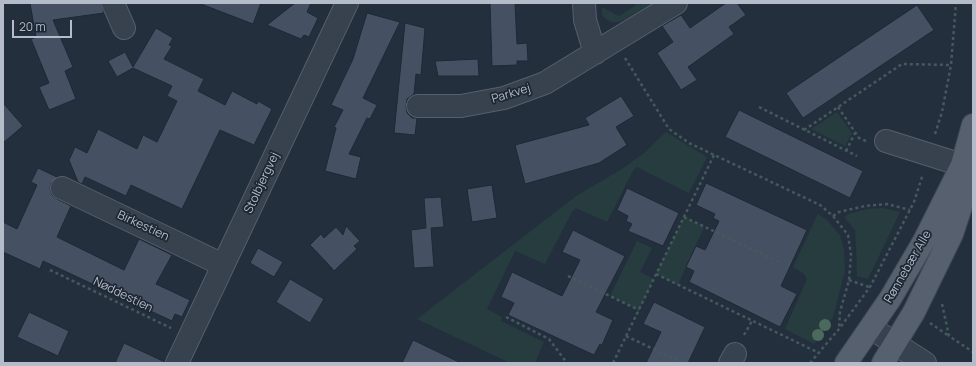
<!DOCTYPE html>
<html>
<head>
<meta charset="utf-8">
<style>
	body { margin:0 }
	#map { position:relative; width:976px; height:366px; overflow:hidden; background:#242f3e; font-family:Manrope,sans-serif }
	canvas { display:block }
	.frame { position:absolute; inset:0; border:4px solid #b4bcc9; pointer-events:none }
	.scale { position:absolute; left:12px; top:20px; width:60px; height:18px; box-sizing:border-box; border:2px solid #b4bcc9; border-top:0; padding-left:5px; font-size:12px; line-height:14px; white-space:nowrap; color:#b4bcc9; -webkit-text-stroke:3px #1d2633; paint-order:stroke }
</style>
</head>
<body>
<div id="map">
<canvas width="976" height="366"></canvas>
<div class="frame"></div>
<div class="scale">20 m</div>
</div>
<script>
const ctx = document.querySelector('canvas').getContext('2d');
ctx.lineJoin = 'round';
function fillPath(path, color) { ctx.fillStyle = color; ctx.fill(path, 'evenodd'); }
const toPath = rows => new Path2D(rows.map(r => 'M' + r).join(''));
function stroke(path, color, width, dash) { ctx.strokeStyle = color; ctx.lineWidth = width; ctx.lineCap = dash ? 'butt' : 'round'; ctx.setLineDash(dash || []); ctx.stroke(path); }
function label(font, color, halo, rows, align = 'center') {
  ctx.font = font + ' Manrope,sans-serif'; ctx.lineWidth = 3.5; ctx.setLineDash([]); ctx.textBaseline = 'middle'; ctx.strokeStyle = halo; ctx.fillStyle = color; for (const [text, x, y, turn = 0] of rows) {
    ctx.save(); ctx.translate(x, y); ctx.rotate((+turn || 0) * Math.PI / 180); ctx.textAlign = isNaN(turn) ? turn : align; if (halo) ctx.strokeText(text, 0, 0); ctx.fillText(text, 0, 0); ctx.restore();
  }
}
fillPath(toPath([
	[639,3,653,3,624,20,619,22,611,22,606,19,602,15,602,7,619,16],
	[837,112,852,133,845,146,811,129],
	[666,132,707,157,689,193,637,167,634,169,607,222,576,208,572,212,545,264,515,251,487,309,502,317,501,321,544,342,535,363,510,363,417,319,576,196,622,169,644,153],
	[883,208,900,212,868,279,857,276,856,245,855,230,844,217,849,214,867,209],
	[818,214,827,220,840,235,844,250,845,271,833,317,814,344,785,329,807,279,804,274,793,267],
	[684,217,704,227,678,285,656,274],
	[637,241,652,248,640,272,654,279,639,310,610,296]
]), '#263c3f');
const building = toPath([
	[30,3,101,3,104,13,53,20,73,67,65,71,76,99,49,110,39,87,49,83,31,39,36,37,30,3],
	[201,3,261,3,253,24,201,4,201,3],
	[295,3,311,3,307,12,318,18,309,37,304,35,301,39,267,25,295,3],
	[490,3,515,3,517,44,527,43,528,61,517,61,517,65,492,66,490,3],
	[726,3,737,3,746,15,729,27,734,34,688,67,697,80,681,90,657,53,673,42,662,26,681,15,690,28,726,3],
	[917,5,934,30,803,118,786,93,917,5],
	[367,13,400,22,363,98,377,105,370,119,367,118,349,154,361,157,356,179,325,171,336,128,334,127,343,110,331,105,353,59,367,13],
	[405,23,425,28,421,75,416,74,414,94,407,99,406,106,407,113,412,118,417,118,415,135,394,133,405,23],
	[156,28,173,38,169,45,172,46,164,59,204,79,198,91,225,105,232,91,257,104,258,101,272,109,254,145,220,130,182,209,131,185,126,196,85,177,82,184,78,182,69,160,75,147,87,153,98,129,137,149,143,135,157,142,177,101,167,96,172,86,133,68,117,77,108,61,125,52,133,67,156,28],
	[478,59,479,76,438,76,435,61,478,59],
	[621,96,634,116,616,127,627,145,599,163,525,184,515,145,589,125,585,118,621,96],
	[3,103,23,126,3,143,3,103],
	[739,110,863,171,850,198,725,137,739,110],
	[38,168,57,177,51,183,50,189,52,195,57,199,71,206,57,237,124,270,139,239,172,255,156,284,190,300,182,317,175,314,172,321,43,261,40,269,3,252,3,222,17,229,37,185,31,182,38,168],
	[706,183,807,230,781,286,797,294,780,327,689,282,694,271,686,267,696,246,705,250,719,221,713,218,715,214,696,205,706,183],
	[492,185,497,218,472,222,467,189,492,185],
	[627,188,679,213,663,246,628,231,632,224,626,221,628,216,617,210,627,188],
	[441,197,444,227,431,228,434,267,414,268,411,230,426,228,424,198,441,197],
	[346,226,360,241,354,246,357,249,334,271,331,267,329,269,330,266,310,245,321,234,324,238,336,227,343,235,346,226],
	[573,230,625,256,596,312,613,320,602,345,600,344,594,355,508,315,514,303,501,297,512,272,562,296,580,260,562,252,573,230],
	[258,248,283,262,274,277,250,263,258,248],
	[290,279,324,299,310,323,276,302,290,279],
	[654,302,705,327,688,363,646,363,661,332,643,324,654,302],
	[29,312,69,331,58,356,17,337,29,312],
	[413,340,461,363,402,363,413,340],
	[124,343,165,362,165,363,115,363,124,343]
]);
fillPath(building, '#455162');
stroke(building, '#1f2835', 1);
const minor = toPath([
	[113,3,124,28],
	[584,3,585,20,595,53],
	[418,106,461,106,504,98,545,83,676,3],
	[886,141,962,165],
	[62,188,223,265],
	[871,328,925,363],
	[177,363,347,3],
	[730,363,735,354]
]);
const major = toPath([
	[846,363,890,299,924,241,962,165,973,125],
	[883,363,914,312,952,234,964,197,962,166]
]);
stroke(minor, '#565f6c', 24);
stroke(major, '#414a57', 24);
stroke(toPath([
	[625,58,669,129,689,143,820,205,833,216,848,235,851,255,849,280,840,312,839,329],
	[759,107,857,156],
	[838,107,859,138,866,141],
	[804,130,902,64,951,65],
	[935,134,942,112,951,65,956,3],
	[846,151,855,133],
	[833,216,839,212,865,206,887,204,910,210],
	[684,217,781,263],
	[50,270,171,328],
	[656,274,819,353],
	[568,276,639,310],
	[849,280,869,287],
	[942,304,949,336,973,352],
	[506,317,549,339,567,363],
	[930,323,949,336],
	[744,335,752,321],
	[626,336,683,363],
	[613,363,714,155],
	[810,363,839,329,870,287,914,202,923,174]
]), '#44595c', 2.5, [3, 3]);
stroke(minor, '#38414e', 22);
stroke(major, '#56606e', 22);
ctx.fillStyle = '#4b6a5d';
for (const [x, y] of [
	[825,325],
	[818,335]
]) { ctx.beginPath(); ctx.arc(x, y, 6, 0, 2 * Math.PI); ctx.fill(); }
label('12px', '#b4bcc9', '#1d2633', [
	["Parkvej",511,94,-17],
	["Stolbjergvej",262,183,-65],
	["Birkestien",143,226,25],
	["Rønnebær Alle",908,267,-60],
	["Nøddestien",123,295,26]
]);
</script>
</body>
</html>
